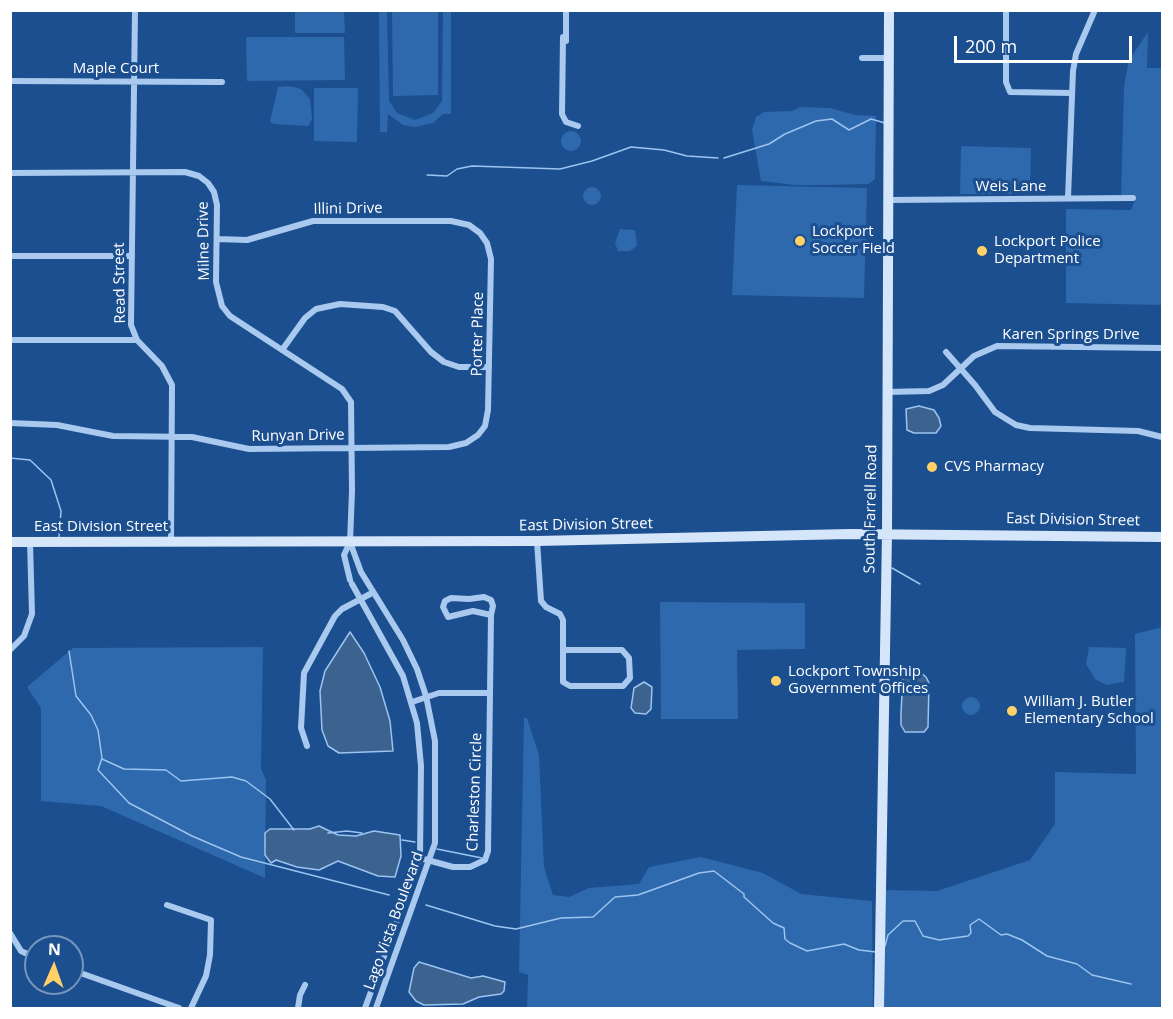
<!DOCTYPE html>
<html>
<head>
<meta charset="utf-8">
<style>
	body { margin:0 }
	#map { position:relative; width:1173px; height:1019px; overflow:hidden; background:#1b4f8f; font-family:"Open Sans",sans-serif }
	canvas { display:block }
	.frame { position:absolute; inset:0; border:12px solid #fff; pointer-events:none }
	.north { position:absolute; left:24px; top:935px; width:60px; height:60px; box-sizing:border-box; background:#1b4f8f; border:2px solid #7695bc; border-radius:50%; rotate:2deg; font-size:16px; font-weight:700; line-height:24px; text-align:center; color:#fff }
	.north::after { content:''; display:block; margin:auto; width:21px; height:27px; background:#ffd166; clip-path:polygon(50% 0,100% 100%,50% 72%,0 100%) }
	.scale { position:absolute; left:954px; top:36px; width:178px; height:27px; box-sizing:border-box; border:3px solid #fff; border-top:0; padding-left:8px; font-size:18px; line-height:21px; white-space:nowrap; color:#fff; -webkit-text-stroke:4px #1b4f8f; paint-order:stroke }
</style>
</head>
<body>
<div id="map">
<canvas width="1173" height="1019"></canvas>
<div class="frame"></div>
<div class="north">N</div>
<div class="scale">200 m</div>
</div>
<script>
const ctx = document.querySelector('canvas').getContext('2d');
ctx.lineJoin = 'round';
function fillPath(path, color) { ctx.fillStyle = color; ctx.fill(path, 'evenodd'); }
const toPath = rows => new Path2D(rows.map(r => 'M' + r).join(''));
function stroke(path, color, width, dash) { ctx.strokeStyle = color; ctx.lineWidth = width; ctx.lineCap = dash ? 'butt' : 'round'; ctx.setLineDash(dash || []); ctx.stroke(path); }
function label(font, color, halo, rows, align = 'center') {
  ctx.font = font + ' "Open Sans",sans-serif'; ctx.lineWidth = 6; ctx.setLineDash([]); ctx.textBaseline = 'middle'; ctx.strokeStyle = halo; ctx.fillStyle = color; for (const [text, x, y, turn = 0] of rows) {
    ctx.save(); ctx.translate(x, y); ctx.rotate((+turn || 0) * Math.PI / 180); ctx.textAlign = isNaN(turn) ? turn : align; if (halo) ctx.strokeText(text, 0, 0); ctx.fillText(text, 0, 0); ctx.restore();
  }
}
fillPath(toPath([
	[295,11,344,11,345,33,295,33],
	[379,11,387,11,389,101,397,113,415,120,433,113,442,101,443,11,451,11,451,114,443,114,433,123,415,127,403,125,388,114,387,132,380,132],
	[392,11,438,11,438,95,393,96],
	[1148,32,1147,68,1162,68,1162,305,1066,303,1066,209,1131,210,1135,200,1121,199,1124,86,1129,60],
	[246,37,344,37,345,80,247,81],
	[290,86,301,89,310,99,312,119,308,126,273,124,270,121,278,87],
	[314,88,358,88,357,142,314,141],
	[800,107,830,108,855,115,876,116,875,179,869,184,827,185,795,185,761,181,752,130,756,117,764,112,792,111],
	'561 141a10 10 0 1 1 20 0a10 10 0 1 1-20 0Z',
	[961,146,1031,148,1030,194,960,194],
	[737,185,867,188,864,298,732,295],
	'583 196a9 9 0 1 1 18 0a9 9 0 1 1-18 0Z',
	[620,229,635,230,637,246,630,251,618,251,615,243],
	[660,602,805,603,805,649,737,650,738,719,661,719],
	[1162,627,1162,1008,884,1008,885,890,937,891,1030,860,1055,824,1055,772,1136,774,1135,634],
	[263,647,261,769,266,780,265,878,101,806,41,801,41,708,27,687,73,648],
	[1089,647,1126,648,1124,682,1106,685,1095,679,1086,664],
	'962 706a9 9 0 1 1 18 0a9 9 0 1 1-18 0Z',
	[524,718,527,718,539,755,544,867,553,895,569,897,589,888,639,884,649,867,701,857,763,873,801,894,872,901,873,1008,527,1008,528,975,519,972]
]), '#2e69ad');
const water = toPath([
	[919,406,934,410,939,418,941,426,936,433,914,433,907,430,906,409,919,406],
	[350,632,364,653,380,687,390,721,393,751,339,753,328,746,322,730,320,691,325,671,350,632],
	[920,672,926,677,929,683,928,727,924,732,905,732,901,725,901,713,903,674,920,672],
	[644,682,652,687,651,709,646,714,635,713,631,708,634,688,644,682],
	[319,826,338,835,356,836,374,831,400,835,401,856,395,877,378,876,338,861,319,870,297,867,276,860,271,863,265,855,265,833,270,829,310,829,319,826],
	[419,962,471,978,483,976,505,982,504,991,501,994,479,997,463,1004,424,1005,416,1001,409,992,414,968,419,962]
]);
fillPath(water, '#3c6290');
stroke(water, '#9cc4f0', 1.5);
stroke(toPath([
	[724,158,769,144,785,134,816,121,832,119,849,130,871,119,885,123],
	[427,175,447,176,457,169,472,166,560,169,592,161,631,147,664,150,687,156,718,158],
	[10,458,30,460,51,480,61,511,59,537],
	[892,568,920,584],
	[69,651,76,696,91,715,98,730,102,758,98,770,129,803,192,836,241,857,389,895],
	[102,759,124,769,166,770,181,781,232,777,246,781,270,799,294,830],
	[328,833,347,831,362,833],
	[402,840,415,842],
	[437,849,482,858],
	[426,905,495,926,516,929,561,918,593,917,615,897,638,895,699,873,714,871,744,894,744,897,773,923,784,928,785,939,790,943,807,951,844,944,859,950,876,952],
	[885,946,888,935,903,921,915,921,923,936,939,940,968,936,971,933,970,925,979,919,1001,935,1007,934,1022,940,1047,956,1077,964,1092,975,1131,984]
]), '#9cc4f0', 1.5);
stroke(toPath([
	[135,10,131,325,137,340,162,366,172,385,171,542],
	[566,10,566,41],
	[1006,10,1006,82,1010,92,1071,93],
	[563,37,562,114,566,122,578,126],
	[862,58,889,58],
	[10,81,222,82],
	[10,173,185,172,199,176,208,183,214,192,217,205,216,282,222,306,230,316,342,389,351,402,352,491,350,542,344,555,350,580],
	[1068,198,1073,71,1076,54,1095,10],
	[888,200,1133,198],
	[10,256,131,256],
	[10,340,137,340],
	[282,350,305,318,316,309,340,304,383,307,395,311,431,352,444,362,459,367,489,367],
	[946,352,975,385,995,412,1016,425,1030,428,1138,431,1162,437],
	[887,392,929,391,943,385,974,356,997,346,1162,348],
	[10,423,57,425,113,436,192,437,249,449,449,447,466,443,478,435,485,426,488,410,491,259,487,243,480,233,469,225,451,221,313,221,247,240,217,239],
	[537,541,541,601,546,607,560,614,563,620,563,682,570,686,623,686,630,678,629,658,622,650,563,650],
	[350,542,361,572,403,640,417,669,426,696,435,741,435,843,376,1008],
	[352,584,403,676,417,723,421,766,420,858,365,1008],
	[10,650,24,636,32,614,30,542],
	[412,702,439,693,489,693],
	[307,746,301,728,304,673,335,616,342,609,372,593],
	[420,858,453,867,470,867,485,860,488,851,491,615,493,606,491,600,484,597,469,599,451,598,445,601,443,607,448,617,473,611,491,615],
	[167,905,211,920,210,955,206,976,191,1008],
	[10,933,21,951,36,958],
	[72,970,179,1008],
	[298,1008,300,995,305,985]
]), '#a9c9ee', 6);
stroke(toPath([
	[10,542,537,541,850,534,1162,537],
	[879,1008,887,533,889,10]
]), '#d6e6fa', 10);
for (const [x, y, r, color] of [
	[800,241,6,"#ffd166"],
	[982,251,6,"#ffd166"],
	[932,467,6,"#ffd166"],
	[776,681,6,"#ffd166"],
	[1012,711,6,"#ffd166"]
]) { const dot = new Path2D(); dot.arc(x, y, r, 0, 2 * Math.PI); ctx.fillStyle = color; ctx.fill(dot); stroke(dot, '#1b4f8f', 2); }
label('15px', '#fff', '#1b4f8f', [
	["Maple Court",116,69],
	["Weis Lane",1011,187],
	["Illini Drive",348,209,-1],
	["Milne Drive",204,241,-91],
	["Read Street",120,283,-91],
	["Porter Place",478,334,-89],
	["Karen Springs Drive",1071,335],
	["Runyan Drive",298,436,-1],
	["South Farrell Road",871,509,-89],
	["East Division Street",1073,520,1],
	["East Division Street",586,525,-1],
	["East Division Street",101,527],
	["Charleston Circle",475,792,-88],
	["Lago Vista Boulevard",394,921,-70]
]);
label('15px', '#fff', '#1b4f8f', [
	["Lockport",812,232],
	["Soccer Field",812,249],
	["Lockport Police",994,242],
	["Department",994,259],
	["CVS Pharmacy",944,467],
	["Lockport Township",788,672],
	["Government Offices",788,689],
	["William J. Butler",1024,702],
	["Elementary School",1024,719]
], 'left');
</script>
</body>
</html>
